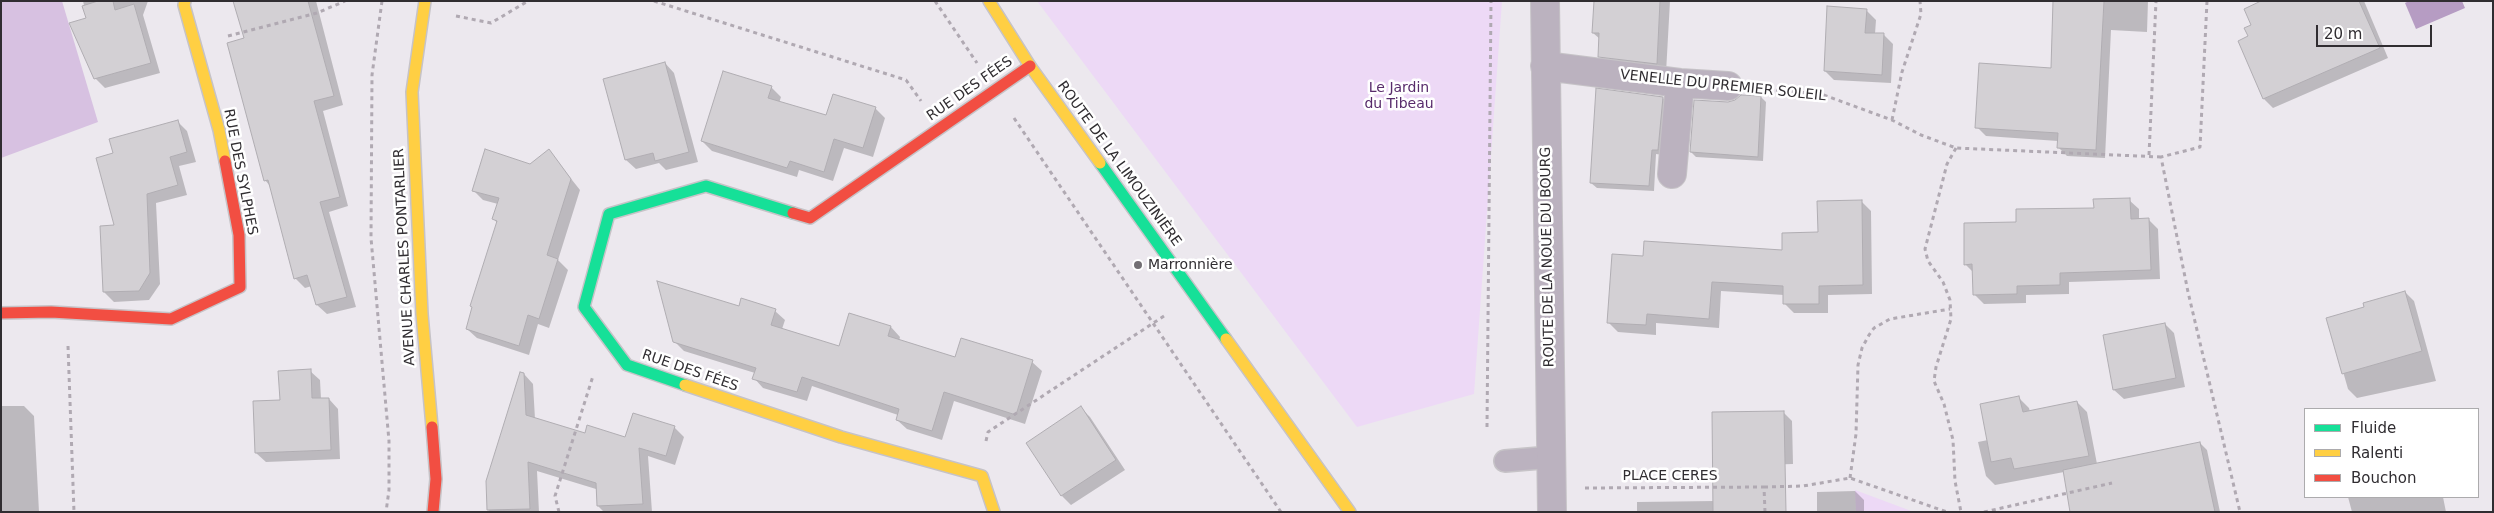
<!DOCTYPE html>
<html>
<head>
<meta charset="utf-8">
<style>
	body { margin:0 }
	#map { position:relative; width:2494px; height:513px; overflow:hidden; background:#ece8ee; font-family:"DejaVu Sans",sans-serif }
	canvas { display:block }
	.frame { position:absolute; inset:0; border:2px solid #302d31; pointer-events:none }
	.legend { position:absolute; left:2304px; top:408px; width:175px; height:90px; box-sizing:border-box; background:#fff; border:1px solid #acabad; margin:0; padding:6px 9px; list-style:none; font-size:15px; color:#302d31 }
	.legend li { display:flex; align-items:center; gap:10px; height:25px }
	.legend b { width:25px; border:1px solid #acabad }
	.scale { position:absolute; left:2316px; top:25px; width:116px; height:22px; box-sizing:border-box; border:2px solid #302d31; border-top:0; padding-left:6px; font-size:15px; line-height:18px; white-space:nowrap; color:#302d31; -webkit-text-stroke:4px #fff; paint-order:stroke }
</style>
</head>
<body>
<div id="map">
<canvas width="2494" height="513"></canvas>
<div class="frame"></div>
<ul class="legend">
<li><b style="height:6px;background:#16e098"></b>Fluide</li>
<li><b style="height:6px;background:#ffcf43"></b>Ralenti</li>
<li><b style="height:6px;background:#f24e42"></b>Bouchon</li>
</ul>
<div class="scale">20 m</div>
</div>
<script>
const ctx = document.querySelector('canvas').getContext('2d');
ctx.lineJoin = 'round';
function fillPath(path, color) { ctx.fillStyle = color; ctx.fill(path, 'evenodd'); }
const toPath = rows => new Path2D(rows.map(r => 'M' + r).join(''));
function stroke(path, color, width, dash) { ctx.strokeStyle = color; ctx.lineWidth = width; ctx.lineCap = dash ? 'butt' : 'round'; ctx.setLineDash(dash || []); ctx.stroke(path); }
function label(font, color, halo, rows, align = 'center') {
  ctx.font = font + ' "DejaVu Sans",sans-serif'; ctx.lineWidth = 5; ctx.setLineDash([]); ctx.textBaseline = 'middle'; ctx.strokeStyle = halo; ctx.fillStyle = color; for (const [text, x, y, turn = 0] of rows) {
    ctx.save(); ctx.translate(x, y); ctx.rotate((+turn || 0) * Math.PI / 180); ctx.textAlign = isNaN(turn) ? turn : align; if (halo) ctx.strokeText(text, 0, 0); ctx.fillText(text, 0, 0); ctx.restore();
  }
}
fillPath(toPath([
	[1037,1,1502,1,1474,394,1357,427],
	[1855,490,1914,512,1856,512]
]), '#edd9f6');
fillPath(toPath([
	[1,1,62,1,98,122,1,158]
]), '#d7c1e1');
fillPath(toPath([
	[2409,1,2462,1,2465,8,2416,29,2405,3]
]), '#b69cc3');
fillPath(toPath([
	[83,1,148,1,143,15,160,73,105,88,95,78,87,19],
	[235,1,316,1,343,105,323,111,348,206,329,212,356,307,327,314,317,305,312,286,305,288,295,278,270,186,265,180,245,39],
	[1595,1,1670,1,1666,73,1609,66,1599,56,1600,39,1593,33],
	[2055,1,2148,1,2147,32,2111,30,2105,158,2067,156,2058,147,2058,141,1986,136,1977,127,2052,69],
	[2264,1,2364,1,2388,58,2273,108,2264,99,2250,37,2252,25],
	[1866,10,1876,20,1875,34,1884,35,1893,44,1891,83,1834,80,1825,71],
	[665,63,674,73,698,162,666,170,659,163,636,169,626,160],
	[771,87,781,97,779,103,827,117,875,108,885,118,873,157,844,148,833,181,799,170,797,177,712,151,702,141],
	[1761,97,1766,102,1763,161,1696,157,1691,152,1727,103],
	[1663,98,1668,103,1663,155,1656,154,1654,191,1597,188,1591,183],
	[177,121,187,131,196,162,179,166,187,195,156,203,160,284,149,300,114,302,104,292,116,227,115,154],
	[549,151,580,190,558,260,568,270,549,328,538,324,529,355,477,338,467,329,497,223,494,219,498,204,483,200,473,190,530,165],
	[2129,200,2139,209,2139,220,2149,220,2158,229,2160,279,2069,282,2069,294,2026,295,2026,303,1984,304,1974,294,1974,273,1965,264,2017,223,2095,209],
	[1861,201,1871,211,1872,294,1828,295,1828,313,1794,313,1784,303,1784,295,1721,291,1719,328,1656,323,1656,335,1618,332,1609,323,1645,257,1783,251,1819,233],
	[2405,292,2414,301,2436,381,2357,398,2348,389,2328,319,2366,308],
	[740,308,775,311,785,320,782,329,840,347,891,327,900,337,899,341,956,358,1032,362,1042,371,1025,424,954,401,942,440,907,429,897,420,898,415,812,386,807,401,763,388,754,378,755,373,684,351,674,341],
	[2165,324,2174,333,2185,387,2124,399,2114,390],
	[310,371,320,380,321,399,329,399,338,409,340,459,266,462,256,453,281,401],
	[524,374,533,384,535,419,585,434,626,439,674,427,684,437,675,465,648,456,652,512,604,512,598,506,596,489,537,471,539,512,490,512,488,510],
	[2019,398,2029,408,2030,412,2077,402,2087,412,2097,464,2200,443,2207,450,2220,512,2071,512,2064,472,1995,485,1986,476,1978,442,1988,440],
	[1,406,24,406,34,416,39,512,1,512],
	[1081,408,1090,417,1125,470,1071,505,1062,496],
	[1784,413,1792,421,1793,464,1761,465,1762,512,1637,512,1637,502,1714,501],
	[1855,491,1864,500,1864,512,1817,512,1817,492],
	[2348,497,2443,497,2446,512,2352,512]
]), '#0003');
const building = toPath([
	[98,1,113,1,115,10,134,4,151,63,94,79,69,23,86,18,82,6,98,1],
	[233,1,308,1,334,96,314,101,340,197,320,202,347,297,316,305,307,275,294,279,268,180,264,181,227,43,244,38,233,1],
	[1594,1,1660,1,1657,64,1598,57,1599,33,1592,33,1594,1],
	[2053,1,2104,1,2096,150,2057,148,2058,133,1975,128,1979,63,2051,68,2053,1],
	[2261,1,2359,1,2380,48,2263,99,2238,41,2248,36,2244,28,2251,25,2244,9,2261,1],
	[1827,6,1867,9,1865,33,1884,33,1882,75,1824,71,1827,6],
	[665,62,689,152,655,161,653,153,625,160,603,79,665,62],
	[723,71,772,86,768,98,826,115,833,94,876,107,863,148,834,139,824,172,790,161,787,168,701,141,723,71],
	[1596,88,1663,97,1658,150,1652,150,1649,186,1590,183,1596,88],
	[1741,95,1761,96,1758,157,1690,152,1694,100,1728,102,1735,100,1741,95],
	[178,120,187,152,170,157,178,185,147,194,150,273,139,291,103,292,100,226,114,225,96,158,113,153,109,139,178,120],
	[485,149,530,164,549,149,571,179,547,255,558,259,539,319,528,315,519,346,466,329,472,307,470,306,497,221,492,219,499,198,472,191,485,149],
	[2130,198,2131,219,2149,218,2151,270,2060,273,2060,285,2017,286,2017,294,1973,295,1972,264,1964,265,1964,223,2016,222,2016,209,2094,208,2093,199,2130,198],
	[1862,200,1863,285,1819,286,1819,304,1783,304,1783,286,1712,282,1709,319,1647,314,1646,325,1607,323,1612,254,1643,256,1644,241,1782,250,1782,233,1818,232,1817,201,1862,200],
	[657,281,739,306,741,298,776,309,771,325,839,346,849,313,891,326,888,336,955,357,961,338,1033,360,1016,415,944,392,932,431,896,420,899,409,802,377,797,392,752,379,756,368,673,342,657,281],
	[2405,291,2422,351,2342,374,2326,318,2364,307,2363,303,2405,291],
	[2165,323,2176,378,2113,390,2103,335,2165,323],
	[311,369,312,398,329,398,331,450,255,453,253,401,280,400,278,371,311,369],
	[520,372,524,373,526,415,585,433,587,425,625,437,633,413,675,426,666,456,639,448,643,504,597,506,596,483,528,462,530,509,487,510,486,481,520,372],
	[2019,396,2023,412,2077,401,2089,456,2014,469,2011,458,1991,462,1980,404,2019,396],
	[1081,406,1116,460,1061,496,1026,443,1081,406],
	[1784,411,1786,512,1713,512,1712,412,1784,411],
	[2200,442,2215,512,2070,512,2063,470,2200,442]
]);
fillPath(building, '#d3d0d4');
stroke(building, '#b0adb2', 1);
const lane = toPath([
	[1505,461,1552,457]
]);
const street = toPath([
	[1545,1,1552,512],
	[1545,66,1680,83,1728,86],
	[1672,174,1680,83]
]);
const fast = toPath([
	[1100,163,1226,339],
	[685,385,627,365,584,307,609,214,706,186,793,213]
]);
const slow = toPath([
	[185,1,184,5,219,130,225,161],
	[425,1,412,92,422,314,432,427],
	[989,1,1030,66,1100,163],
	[1226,339,1350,512],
	[685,385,841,437,982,476,994,512]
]);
const jam = toPath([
	[793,213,810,218,1030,66],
	[1,313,51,312,171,319,240,287,239,235,225,161],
	[432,427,436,479,433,512]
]);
stroke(lane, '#c6c3c7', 24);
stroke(street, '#c6c3c7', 30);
stroke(fast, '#c6c3c7', 14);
stroke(slow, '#c6c3c7', 14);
stroke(jam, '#c6c3c7', 14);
stroke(toPath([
	[382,1,372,75,371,238,389,441,389,490,386,512],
	[654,1,906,80,921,101],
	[935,1,977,63],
	[2207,1,2200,147,2161,157,2188,292,2240,512],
	[456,16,491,23,528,1],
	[228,36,317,13,345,1],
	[1760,89,1821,94,1892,120,1921,135,1956,148,2161,157],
	[1014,118,1281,512],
	[1892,120,1902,72,1921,14,1920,1],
	[1956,148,1947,164,1925,249,1928,261,1943,282,1950,300,1951,319,1936,367,1934,381,1944,404,1953,440,1955,481,1961,512],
	[2149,155,2156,1],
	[68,346,74,512],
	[1487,427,1491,1],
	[986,441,988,432,1167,314],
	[1850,478,1856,434,1858,365,1862,348,1869,335,1874,328,1890,319,1950,309],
	[1764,487,1803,486,1850,478,1947,512],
	[1585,488,1764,487,1765,512],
	[559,512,555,496,593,376],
	[1984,512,2112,483]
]), '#b0a9b2', 3, [4, 4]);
stroke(lane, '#bbb2bf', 21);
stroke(street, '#bbb2bf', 28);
stroke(fast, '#16e098', 11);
stroke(slow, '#ffcf43', 11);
stroke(jam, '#f24e42', 11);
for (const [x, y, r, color] of [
	[1138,265,5,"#726e73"]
]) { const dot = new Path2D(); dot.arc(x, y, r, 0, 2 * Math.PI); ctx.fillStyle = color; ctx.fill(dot); stroke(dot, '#fff', 2); }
label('14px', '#302d31', '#fff', [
	["VENELLE DU PREMIER SOLEIL",1723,86,6],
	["RUE DES FÉES",970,89,-35],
	["ROUTE DE LA LIMOUZINIÈRE",1119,164,54],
	["RUE DES SYLPHES",240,172,79],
	["AVENUE CHARLES PONTARLIER",405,257,-93],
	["ROUTE DE LA NOUE DU BOURG",1548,257,-91],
	["RUE DES FÉES",690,371,19],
	["PLACE CERES",1670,476]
]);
label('14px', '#582b6b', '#fff', [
	["Le Jardin",1399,88],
	["du Tibeau",1399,104]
]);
label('14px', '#302d31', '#fff', [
	["Marronnière",1148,265]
], 'left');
</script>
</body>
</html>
